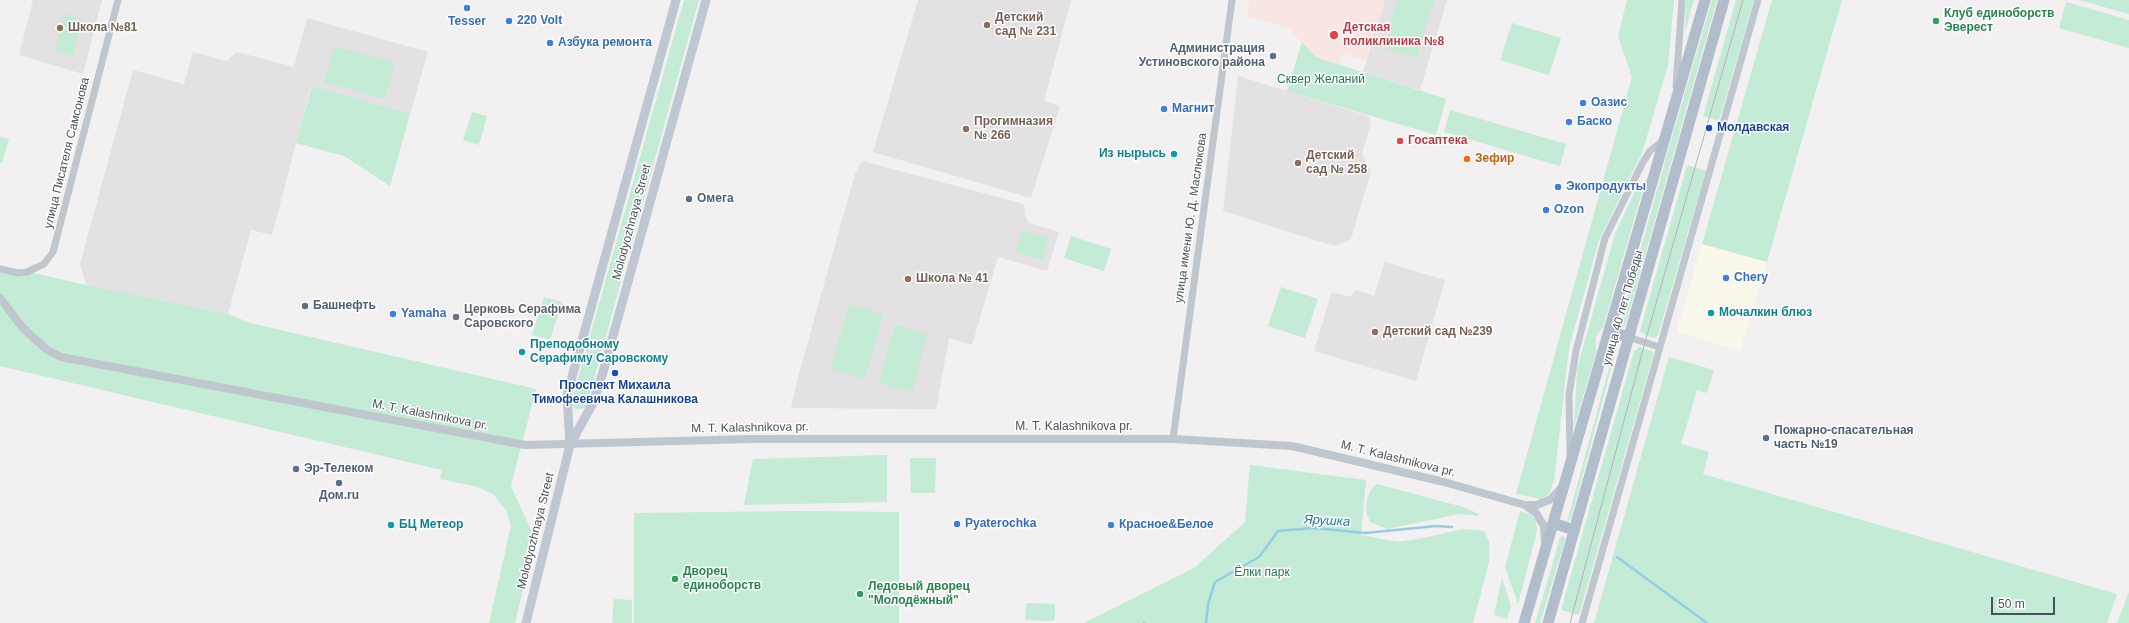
<!DOCTYPE html>
<html>
<head>
<meta charset="utf-8">
<style>
	body { margin:0 }
	#map { position:relative; width:2129px; height:623px; overflow:hidden; background:#f2f0f0; font-family:Helvetica,sans-serif }
	canvas { display:block }
	.scale { position:absolute; left:1991px; top:597px; width:64px; height:18px; box-sizing:border-box; border:2px solid #49525b; border-top:0; padding-left:5px; font-size:12px; line-height:14px; white-space:nowrap; color:#49525b; -webkit-text-stroke:3px #fff; paint-order:stroke }
</style>
</head>
<body>
<div id="map">
<canvas width="2129" height="623"></canvas>
<div class="scale">50 m</div>
</div>
<script>
const ctx = document.querySelector('canvas').getContext('2d');
ctx.lineJoin = 'round';
function fillPath(path, color) { ctx.fillStyle = color; ctx.fill(path, 'evenodd'); }
const toPath = rows => new Path2D(rows.map(r => 'M' + r).join(''));
function stroke(path, color, width, dash) { ctx.strokeStyle = color; ctx.lineWidth = width; ctx.lineCap = dash ? 'butt' : 'round'; ctx.setLineDash(dash || []); ctx.stroke(path); }
function label(font, color, halo, rows, align = 'center') {
  ctx.font = font + ' Helvetica,sans-serif'; ctx.lineWidth = 3; ctx.setLineDash([]); ctx.textBaseline = 'middle'; ctx.strokeStyle = halo; ctx.fillStyle = color; for (const [text, x, y, turn = 0] of rows) {
    ctx.save(); ctx.translate(x, y); ctx.rotate((+turn || 0) * Math.PI / 180); ctx.textAlign = isNaN(turn) ? turn : align; if (halo) ctx.strokeText(text, 0, 0); ctx.fillText(text, 0, 0); ctx.restore();
  }
}
fillPath(toPath([
	[1702,244,1767,262,1740,351,1677,332]
]), '#fbf7eb');
fillPath(toPath([
	[33,0,102,0,83,74,19,55],
	[918,0,1071,0,1044,101,1060,106,1031,198,873,152],
	[1385,0,1447,0,1420,90,1363,72],
	[307,18,428,52,410,114,311,86,272,235,251,230,228,314,86,285,80,264,133,70,184,84,193,52,226,61,237,52,294,67],
	[1238,76,1368,116,1371,122,1362,154,1371,171,1351,239,1334,246,1223,211],
	[862,161,1024,204,1025,215,1029,223,1059,232,1047,271,998,257,972,345,949,338,936,409,791,408,798,377,855,174],
	[1385,262,1445,280,1416,381,1314,351,1332,292,1350,297,1356,290,1374,296]
]), '#e3e1e1');
fillPath(toPath([
	[1249,0,1385,0,1366,61,1343,53,1339,64,1316,57,1288,28,1247,16]
]), '#f9e6e3');
fillPath(toPath([
	[684,0,699,0,586,408,576,409,571,404],
	[1398,0,1434,0,1417,57,1384,48],
	[1627,0,1674,0,1668,65,1642,153,1599,240,1569,348,1554,481,1549,494,1540,499,1516,494,1632,77,1618,36],
	[1686,0,1694,0,1685,32],
	[1712,0,1717,0,1625,326,1622,326,1620,323,1668,151],
	[1736,0,1754,0,1719,121,1703,116],
	[1772,0,1842,0,1767,262,1702,244],
	[2079,0,2129,0,2129,14],
	[2066,2,2129,20,2129,48,2059,28],
	[64,14,83,19,73,56,55,52],
	[1512,23,1561,38,1549,75,1500,60],
	[1302,42,1316,57,1446,99,1436,135,1287,91],
	[334,46,395,63,385,99,324,82],
	[312,86,410,114,390,186,344,156,296,143],
	[1450,110,1566,144,1560,166,1444,132],
	[472,112,487,116,479,145,463,140],
	[0,137,9,139,2,163,0,163],
	[1687,165,1706,171,1658,335,1655,338,1645,335,1640,331],
	[1637,187,1643,189,1603,327,1596,336,1596,352,1574,427,1577,370,1582,351,1615,234],
	[1022,230,1048,238,1042,260,1016,252],
	[1071,236,1111,249,1104,271,1064,258],
	[0,265,86,285,228,314,250,323,536,389,511,486,535,539,515,623,489,623,511,526,506,510,493,494,478,487,440,479,442,470,0,366],
	[1281,287,1318,299,1305,338,1268,326],
	[544,297,562,302,550,340,532,335],
	[849,304,883,314,865,379,831,369],
	[895,325,927,334,912,392,879,383],
	[1616,342,1617,346,1571,519,1567,522],
	[1640,347,1654,352,1579,615,1561,610,1634,351],
	[1669,357,1714,370,1707,393,1697,390,1681,444,1709,452,1703,474,2117,594,2107,623,1594,623],
	[887,455,887,502,744,505,753,459],
	[910,458,936,458,935,493,911,493],
	[1250,465,1366,480,1361,535,1398,542,1429,537,1463,529,1484,531,1489,542,1489,562,1473,623,1084,623,1194,568,1245,522],
	[1377,484,1463,507,1479,514,1478,516,1460,514,1387,529,1370,522,1366,510,1367,499,1371,489],
	[792,511,899,512,899,623,634,623,634,513],
	[1520,511,1530,514,1536,520,1537,531,1518,604,1505,567],
	[1563,535,1565,540,1540,623,1535,623,1560,538],
	[1502,578,1511,606,1507,619,1494,615],
	[2129,592,2129,623,2117,623],
	[614,599,632,600,632,623,612,623],
	[1028,603,1055,604,1055,618,1053,621,1025,620,1026,605]
]), '#c3ebd5');
stroke(toPath([
	[1617,557,1707,623],
	[1144,623,1145,623],
	[1206,623,1208,604,1215,582,1259,557,1278,531,1314,528,1365,533,1436,526,1452,527]
]), '#94cee4', 2.5);
stroke(toPath([
	[1676,86,1682,0],
	[0,269,17,273,27,272,44,264,53,252,118,0],
	[1628,337,1659,347],
	[1173,439,1232,0],
	[1570,455,1569,395,1576,351,1605,238,1643,162,1650,151,1664,140],
	[1582,623,1758,0]
]), '#bfc6cd', 7);
stroke(toPath([
	[0,298,22,327,46,349,61,357,525,445,751,439,1173,439,1292,446,1444,482,1525,505,1536,513,1544,526,1545,542],
	[1525,505,1537,505,1551,499,1563,486]
]), '#bfc6cd', 8);
stroke(toPath([
	[570,445,567,395,676,0],
	[526,623,570,445,593,403,603,372,706,0]
]), '#bfc7d2', 9);
stroke(toPath([
	[1609,331,1628,337],
	[1553,523,1574,530],
	[1524,623,1705,0],
	[1548,623,1724,0]
]), '#b2bdcc', 11);
stroke(toPath([
	[1570,623,1645,342,1743,0]
]), '#b2b5b9', 1);
for (const [x, y, r, color] of [
	[467,8,4,"#3f7fe0"],
	[509,21,4,"#3f7fe0"],
	[1936,21,4,"#2e9e5b"],
	[987,25,4,"#8d6e63"],
	[60,28,4,"#8d6e63"],
	[1334,35,5,"#e0444e"],
	[550,43,4,"#3f7fe0"],
	[1273,56,4,"#5c6f8a"],
	[1583,103,4,"#3f7fe0"],
	[1164,109,4,"#3f7fe0"],
	[1569,122,4,"#3f7fe0"],
	[1709,128,4,"#1a4fb4"],
	[966,129,4,"#8d6e63"],
	[1400,141,4,"#e0444e"],
	[1174,154,4,"#0f9aa8"],
	[1467,159,4,"#e8710a"],
	[1298,163,4,"#8d6e63"],
	[1558,187,4,"#3f7fe0"],
	[689,199,4,"#5c6f8a"],
	[1546,210,4,"#3f7fe0"],
	[1726,278,4,"#3f7fe0"],
	[908,279,4,"#8d6e63"],
	[305,306,4,"#5c6f8a"],
	[1711,313,4,"#0f9aa8"],
	[393,314,4,"#3f7fe0"],
	[456,317,4,"#6b7280"],
	[1375,332,4,"#8d6e63"],
	[522,352,4,"#0f9aa8"],
	[615,373,4,"#1a4fb4"],
	[1766,438,4,"#5c6f8a"],
	[296,469,4,"#5c6f8a"],
	[339,483,4,"#5c6f8a"],
	[957,524,4,"#3f7fe0"],
	[391,525,4,"#0f9aa8"],
	[1111,525,4,"#3f7fe0"],
	[675,579,4,"#2e9e5b"],
	[860,594,4,"#2e9e5b"]
]) { const dot = new Path2D(); dot.arc(x, y, r, 0, 2 * Math.PI); ctx.fillStyle = color; ctx.fill(dot); stroke(dot, '#fff', 1.5); }
label('bold 12px', '#27864d', '#fff', [
	["Клуб единоборств",1944,14],
	["Эверест",1944,28],
	["Дворец",683,572],
	["единоборств",683,586],
	["Ледовый дворец",868,587],
	["\"Молодёжный\"",868,601]
], 'left');
label('bold 12px', '#785e54', '#fff', [
	["Детский",995,18],
	["сад № 231",995,32],
	["Школа №81",68,28],
	["Прогимназия",974,122],
	["№ 266",974,136],
	["Детский",1306,156],
	["сад № 258",1306,170],
	["Школа № 41",916,279],
	["Детский сад №239",1383,332]
], 'left');
label('bold 12px', '#366cbe', '#fff', [
	["220 Volt",517,21],
	["Tesser",467,22,"center"],
	["Азбука ремонта",558,43],
	["Оазис",1591,103],
	["Магнит",1172,109],
	["Баско",1577,122],
	["Экопродукты",1566,187],
	["Ozon",1554,210],
	["Chery",1734,278],
	["Yamaha",401,314],
	["Pyaterochka",965,524],
	["Красное&Белое",1119,525]
], 'left');
label('bold 12px', '#be3a42', '#fff', [
	["Детская",1343,28],
	["поликлиника №8",1343,42],
	["Госаптека",1408,141]
], 'left');
label('bold 12px', '#4e5e75', '#fff', [
	["Администрация",1265,49,"right"],
	["Устиновского района",1265,63,"right"],
	["Омега",697,199],
	["Башнефть",313,306],
	["Пожарно-спасательная",1774,431],
	["часть №19",1774,445],
	["Эр-Телеком",304,469],
	["Дом.ru",339,496,"center"]
], 'left');
label('12px', '#207752', '#fff', [
	["Сквер Желаний",1321,80],
	["Ёлки парк",1262,573]
]);
label('bold 12px', '#164399', '#fff', [
	["Молдавская",1717,128],
	["Проспект Михаила",615,386,"center"],
	["Тимофеевича Калашникова",615,400,"center"]
], 'left');
label('12px', '#49525b', '#fff', [
	["улица Писателя Самсонова",67,153,-76],
	["улица имени Ю. Д. Маслюкова",1191,218,-82],
	["Molodyozhnaya Street",632,222,-75],
	["улица 40 лет Победы",1623,308,-74],
	["M. T. Kalashnikova pr.",430,415,11],
	["M. T. Kalashnikova pr.",1074,427],
	["M. T. Kalashnikova pr.",750,428,-1],
	["M. T. Kalashnikova pr.",1398,459,14],
	["Molodyozhnaya Street",536,531,-76]
]);
label('bold 12px', '#0d838f', '#fff', [
	["Из нырысь",1166,154,"right"],
	["Мочалкин блюз",1719,313],
	["Преподобному",530,345],
	["Серафиму Саровскому",530,359],
	["БЦ Метеор",399,525]
], 'left');
label('bold 12px', '#c56008', '#fff', [
	["Зефир",1475,159]
], 'left');
label('bold 12px', '#5b616d', '#fff', [
	["Церковь Серафима",464,310],
	["Саровского",464,324]
], 'left');
label('italic 13px', '#1a799e', '#fff', [
	["Ярушка",1327,521,3]
]);
</script>
</body>
</html>
